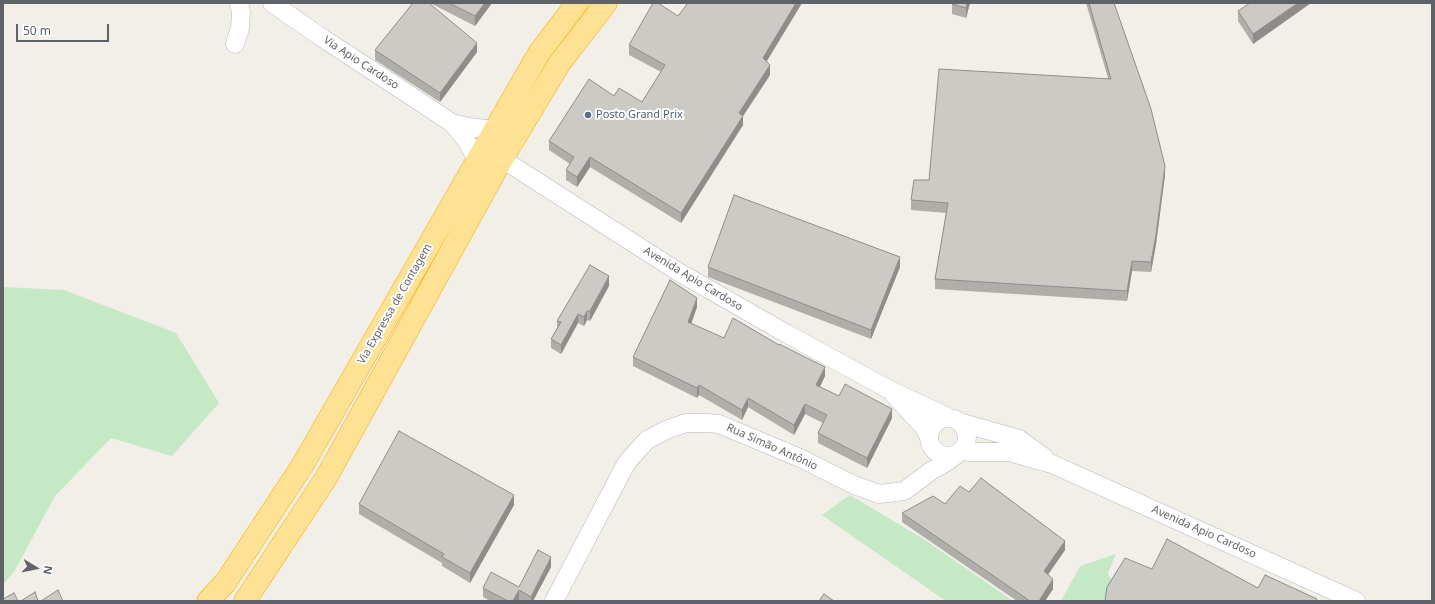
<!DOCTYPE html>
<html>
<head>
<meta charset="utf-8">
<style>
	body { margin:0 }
	#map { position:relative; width:1435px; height:604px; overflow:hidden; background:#f1efe8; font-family:"Noto Sans",sans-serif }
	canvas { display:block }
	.frame { position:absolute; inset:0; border:4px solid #5f6368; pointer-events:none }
	.north { position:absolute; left:16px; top:548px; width:40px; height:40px; -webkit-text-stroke:3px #fff; paint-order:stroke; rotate:100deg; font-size:11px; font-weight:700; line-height:16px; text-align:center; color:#5f6368 }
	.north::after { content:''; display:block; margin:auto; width:14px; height:18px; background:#5f6368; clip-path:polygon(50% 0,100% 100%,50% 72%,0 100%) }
	.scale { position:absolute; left:16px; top:24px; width:93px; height:18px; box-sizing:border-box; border:2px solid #5f6368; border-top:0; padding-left:5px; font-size:12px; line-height:14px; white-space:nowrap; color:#5f6368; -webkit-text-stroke:3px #fff; paint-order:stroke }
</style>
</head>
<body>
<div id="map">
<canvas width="1435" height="604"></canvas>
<div class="frame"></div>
<div class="north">N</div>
<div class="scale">50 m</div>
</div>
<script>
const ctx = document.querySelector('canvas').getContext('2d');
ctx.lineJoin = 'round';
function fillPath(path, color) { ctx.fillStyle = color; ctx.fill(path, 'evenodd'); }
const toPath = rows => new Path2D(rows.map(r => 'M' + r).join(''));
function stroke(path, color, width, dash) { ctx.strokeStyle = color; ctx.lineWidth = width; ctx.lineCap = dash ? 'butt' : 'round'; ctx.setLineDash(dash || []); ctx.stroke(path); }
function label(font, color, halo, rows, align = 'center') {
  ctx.font = font + ' "Noto Sans",sans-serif'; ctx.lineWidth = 4; ctx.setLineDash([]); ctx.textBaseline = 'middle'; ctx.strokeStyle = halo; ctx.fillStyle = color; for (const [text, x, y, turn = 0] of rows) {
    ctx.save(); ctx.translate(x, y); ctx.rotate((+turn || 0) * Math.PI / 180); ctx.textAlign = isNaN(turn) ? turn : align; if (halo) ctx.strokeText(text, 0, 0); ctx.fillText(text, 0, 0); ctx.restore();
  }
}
fillPath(toPath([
	[3,287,64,290,176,333,219,403,172,456,111,438,55,496,15,570,3,585],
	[850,495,925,540,1013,601,946,601,822,515],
	[1116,554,1108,573,1120,601,1061,601,1080,566]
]), '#c5e8c5');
const minor = toPath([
	[272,3,318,35,452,123,466,140,477,160],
	[235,44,240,28,241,12,239,3],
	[452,123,468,127,495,130],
	[502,159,677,271,787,334,890,390,948,417],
	[894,395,923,426,929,437],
	'929 437a19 19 0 1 1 38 0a19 19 0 1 1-38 0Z',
	[962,423,1019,439,1044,457],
	[962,451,970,452,1009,452,1052,464,1356,601],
	[554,601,627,462,647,440,666,430,686,423,707,423,719,424,800,458,854,485,879,494,904,491,931,471,945,463,956,455]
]);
const highway = toPath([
	[208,601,225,583,302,466,539,53,577,3],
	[245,601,326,478,502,159,559,64,606,3]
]);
stroke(minor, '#b5b8bc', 19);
stroke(highway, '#f9ab00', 23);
stroke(minor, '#fff', 18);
stroke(highway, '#fde293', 22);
fillPath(toPath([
	[430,3,492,3,475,26],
	[688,3,802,3,767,61,770,75,743,116,743,125,681,223,590,167,577,187,566,180,566,170,570,164,549,150,549,141,614,96,642,102,661,72,629,55,629,45,678,16],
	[970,3,966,18,952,14,952,4],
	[1086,3,1114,3,1165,175,1156,244,1151,272,1132,271,1127,301,935,289,935,279,946,213,911,210,911,200,929,180,1108,78],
	[1311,3,1253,44,1238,21,1238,11],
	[375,50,477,52,440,102,375,60],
	[708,267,900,267,871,339,708,277],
	[609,286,590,321,587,320,584,326,578,323,561,354,551,348,551,339,557,328,557,321],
	[697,307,691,324,724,338,825,376,820,387,839,396,892,418,867,468,818,443,818,433,823,423,805,414,794,435,748,407,742,420,699,395,697,398,633,366,633,357],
	[969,492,1065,550,1048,575,1053,589,1045,601,1017,601,902,522,902,513,945,504],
	[359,504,514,505,470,583,442,566,442,563,359,514],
	[551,567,533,601,521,601,519,600,518,601,490,601,483,597,483,588,519,587]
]), '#afaea9');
fillPath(toPath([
	[485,3,492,3,475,26,475,16],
	[796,3,802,3,763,67,763,58],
	[967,3,970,3,966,18,966,8],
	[1298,3,1311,3,1253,44,1253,34],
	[477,43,477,52,440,102,440,93],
	[770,65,770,75,743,116,743,125,681,223,681,213,739,113],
	[590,157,590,167,577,187,577,177],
	[1165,166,1165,175,1156,244,1151,272,1151,262],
	[900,257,900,267,871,339,871,330],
	[1132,261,1132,271,1127,301,1127,291],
	[609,276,609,286,590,321,590,311],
	[697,298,697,307,688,332,688,322],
	[587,311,587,320,584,326,584,317],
	[578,314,578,323,561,354,561,345],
	[825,367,825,376,816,394,816,385],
	[699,385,699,395,697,398,697,388],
	[748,398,748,407,742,420,742,410],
	[805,404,805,414,794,435,794,425],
	[892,409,892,418,867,468,867,458],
	[514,495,514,505,470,583,470,573],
	[1065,541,1065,550,1044,580,1044,571],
	[551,557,551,567,533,601,531,601,531,597],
	[1053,579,1053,589,1045,601,1039,601],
	[519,590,519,600,518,601,513,601]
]), '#8f8d8a');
const building = toPath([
	[413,3,429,3,477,43,440,93,375,50,413,3],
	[449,3,485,3,475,16,449,3],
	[653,3,658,3,678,16,688,3,796,3,763,58,770,65,739,113,743,116,681,213,590,157,577,177,566,170,574,157,549,141,589,79,614,96,619,88,642,102,665,65,629,45,653,3],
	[952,3,967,3,966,8,952,4,952,3],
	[1089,3,1114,3,1151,109,1165,166,1156,235,1151,262,1132,261,1127,291,935,279,948,203,911,200,914,180,929,180,939,69,1111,79,1089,3],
	[1250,3,1298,3,1253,34,1238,11,1250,3],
	[734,195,900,257,871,330,708,267,734,195],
	[590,265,609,276,590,311,587,311,584,317,578,314,561,345,551,339,561,322,557,321,590,265],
	[670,280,697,298,688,322,724,338,733,318,779,345,779,344,825,367,816,385,839,396,845,384,892,409,867,458,818,433,827,415,805,404,794,425,748,398,742,410,699,385,697,388,633,357,670,280],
	[399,431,514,495,470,573,442,557,444,554,359,504,399,431],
	[981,478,1065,541,1044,571,1053,579,1039,601,1030,601,902,513,933,496,945,504,960,486,969,492,981,478],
	[1167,539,1258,588,1265,575,1317,599,1316,601,1105,601,1107,587,1125,558,1152,569,1167,539],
	[538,550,551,557,531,597,519,590,513,601,508,601,483,588,491,572,519,587,538,550],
	[58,590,63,601,41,601,58,590],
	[35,592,38,601,21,601,35,592],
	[14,593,18,601,3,601,3,599,14,593],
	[824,594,834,601,819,601,824,594]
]);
fillPath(building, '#cccac5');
stroke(building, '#8f8d8a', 1);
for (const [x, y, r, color] of [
	[588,115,4,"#5c6f8a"]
]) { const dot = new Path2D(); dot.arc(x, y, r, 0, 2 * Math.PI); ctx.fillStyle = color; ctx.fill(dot); stroke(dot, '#fff', 1.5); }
label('11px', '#5f6368', '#fff', [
	["Via Apio Cardoso",361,63,33],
	["Avenida Apio Cardoso",693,279,31],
	["Via Expressa de Contagem",395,304,-60],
	["Rua Simão Antônio",772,447,24],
	["Avenida Apio Cardoso",1204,532,24]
]);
label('11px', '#4e5e75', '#fff', [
	["Posto Grand Prix",596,115]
], 'left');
</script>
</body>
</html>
